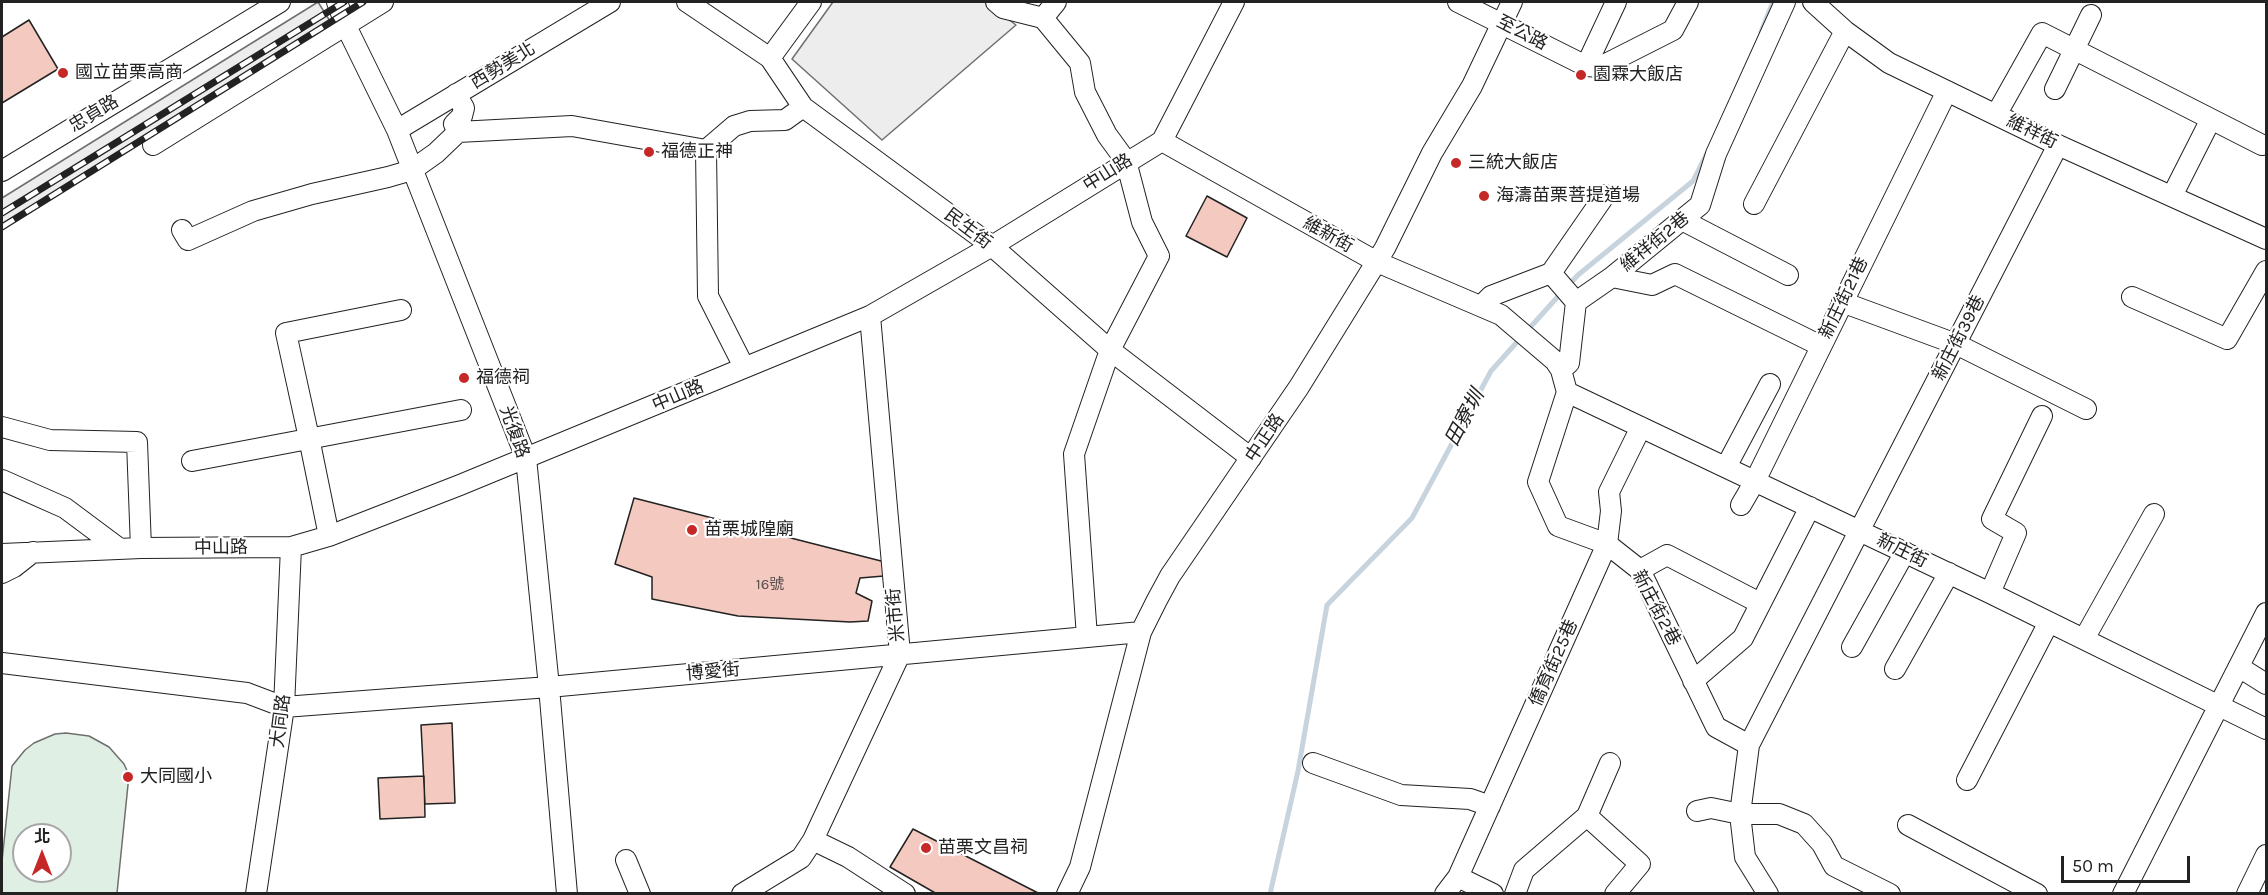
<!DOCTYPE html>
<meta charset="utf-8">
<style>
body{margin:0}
#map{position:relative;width:2268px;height:895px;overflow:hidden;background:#fff;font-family:Karla,"Noto Sans TC",sans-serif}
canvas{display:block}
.frame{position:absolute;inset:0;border:3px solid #222;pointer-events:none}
.north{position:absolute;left:12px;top:823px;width:60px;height:60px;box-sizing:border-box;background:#fff;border:2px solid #a7a7a7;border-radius:50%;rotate:0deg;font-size:16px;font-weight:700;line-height:24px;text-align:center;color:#222}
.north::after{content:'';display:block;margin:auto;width:21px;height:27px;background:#c62828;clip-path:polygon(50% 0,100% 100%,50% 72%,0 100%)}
.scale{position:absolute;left:2061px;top:856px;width:129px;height:27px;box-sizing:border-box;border:3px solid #222;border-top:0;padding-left:8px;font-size:18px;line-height:21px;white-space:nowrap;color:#222;-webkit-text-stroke:4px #fff;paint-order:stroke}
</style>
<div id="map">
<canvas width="2268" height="895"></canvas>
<div class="frame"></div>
<div class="north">北</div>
<div class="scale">50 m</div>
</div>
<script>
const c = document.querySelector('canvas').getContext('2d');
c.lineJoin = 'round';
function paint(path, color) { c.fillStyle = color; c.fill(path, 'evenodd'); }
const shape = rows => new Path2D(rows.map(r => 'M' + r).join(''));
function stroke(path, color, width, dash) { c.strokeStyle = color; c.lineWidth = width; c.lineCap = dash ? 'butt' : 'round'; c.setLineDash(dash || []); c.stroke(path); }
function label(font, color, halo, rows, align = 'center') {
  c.font = font + ' Karla,"Noto Sans TC",sans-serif'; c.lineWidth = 4.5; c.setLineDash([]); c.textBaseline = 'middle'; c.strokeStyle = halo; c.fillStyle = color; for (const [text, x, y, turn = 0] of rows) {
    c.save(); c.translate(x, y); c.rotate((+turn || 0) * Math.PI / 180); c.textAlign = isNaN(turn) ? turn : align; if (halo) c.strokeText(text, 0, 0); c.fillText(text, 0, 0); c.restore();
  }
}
const green = shape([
 [66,733,89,736,109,747,124,764,129,775,117,893,2,893,2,861,12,766,25,750,34,743,55,734,66,733],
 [24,835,60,835,60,871,24,871,24,835]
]);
const parking = shape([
 [318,2,333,26,2,224,2,198,318,2],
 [833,2,985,2,1016,25,882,140,792,59,833,2]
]);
const stream = shape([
 [1761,32,1773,2],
 [1568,286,1578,275,1693,181,1706,155],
 [1270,894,1298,771,1327,605,1412,518,1491,371,1562,292]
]);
const building = shape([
 [29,20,58,69,2,103,2,37,29,20],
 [1207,196,1247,218,1227,257,1186,236,1207,196],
 [634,498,885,562,884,576,860,578,856,593,872,601,868,621,850,622,738,616,652,599,652,577,615,564,634,498],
 [452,723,455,803,425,804,421,725,452,723],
 [424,776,425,817,380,819,378,778,424,776],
 [913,829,1040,894,937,894,890,867,913,829]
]);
const minor = shape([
 [337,2,345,24,397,130,526,458,549,687,567,894],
 [687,2,770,58,803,107,992,246,1110,350,1251,458],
 [996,2,1003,8,1043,18,1056,2],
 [1458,2,1586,66,1600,67,1673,30,1688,2],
 [1813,2,1845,31,1889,63,2058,145,2266,239],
 [1043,18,1080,63,1085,92,1107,135,1126,161,1142,222,1159,256,1110,350,1074,454,1087,637],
 [770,58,811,2],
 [1586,66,1616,2],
 [2055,89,2091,15],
 [456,94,464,108,462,116,454,124,458,132],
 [1996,115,2042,33,2262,145],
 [397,130,610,2],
 [1162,141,1377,262,1501,315,1555,361,1561,370,1567,392,1990,593,2266,729],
 [153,145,383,2],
 [706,150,708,296,744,367],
 [706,150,734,126,750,121,785,120,803,107],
 [2,171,280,2],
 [2172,196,2211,119],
 [1754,204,1845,31],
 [1682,220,1788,275],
 [182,230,188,240,253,211,312,194,388,177,412,170,436,153,458,132,572,126,706,150],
 [1551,273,1576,302],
 [1612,277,1652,285,1675,274,1821,346],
 [2132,297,2227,339,2266,271],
 [1842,302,1956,344,2086,409],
 [1481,306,1491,296,1551,273,1605,195],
 [1561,370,1569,363,1576,302,1612,277,1700,205,1716,154,1785,2],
 [1567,392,1538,482,1558,526,1607,544,1640,570,1716,727,1749,745],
 [2,427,50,440,137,442,141,548],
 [192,461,461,410],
 [1726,467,1770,384],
 [2,480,65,508,120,549],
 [1741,505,1755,481,1947,91],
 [329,536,309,438,286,333,401,310],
 [2,554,141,548,291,547,329,536,460,485,870,316,992,246,1162,141,1234,2],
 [1640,570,1667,555,1752,599],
 [2,573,14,567,33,552],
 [1990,593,2016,533,1992,519,2042,416],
 [2084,639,2154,514],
 [1852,647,1905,552],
 [2,663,247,693,284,707,549,687,1141,632],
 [2239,667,2266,684],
 [1895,669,1949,573],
 [1693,681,1743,638,1810,507],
 [1313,763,1401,795,1470,799,1490,806],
 [1967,780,2049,622],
 [1697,811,1711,808,1740,814,1779,814,1804,824,1822,844,1834,866,1890,894],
 [1587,816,1640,864,1615,894],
 [1908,825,2037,894],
 [813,840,848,857,905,894],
 [626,860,640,894],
 [1458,877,1493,894],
 [256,894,284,707,291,547],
 [742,894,801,858,813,840,900,654,870,316],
 [1067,894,1080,867,1141,632,1157,600,1170,576,1299,387,1385,248,1432,153,1472,86,1512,2],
 [1445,894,1458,877,1607,544,1611,511,1609,492,1641,427],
 [1515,894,1524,870,1587,816,1610,763],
 [1768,894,1745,857,1740,814,1749,745,2058,145],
 [2123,894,2266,613],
 [2247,894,2266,855]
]);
const rail = shape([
 [2,213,344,2],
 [2,227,363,2]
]);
const markers = [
 [63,73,6,"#c62828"],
 [1581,75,6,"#c62828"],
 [649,152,6,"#c62828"],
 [1456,163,6,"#c62828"],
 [1484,196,6,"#c62828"],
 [464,378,6,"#c62828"],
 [692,530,6,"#c62828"],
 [128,777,6,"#c62828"],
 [926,848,6,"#c62828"]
];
const numberNames = [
 ["16號",770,585]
];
const streetNames = [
 ["至公路",1522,33,27],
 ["西勢美北",503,66,-31],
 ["忠貞路",94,114,-31],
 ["維祥街",2032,132,26],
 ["中山路",1108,173,-32],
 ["民生街",968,229,37],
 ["維新街",1328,235,29],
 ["維祥街2巷",1655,242,-39],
 ["新庄街21巷",1844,298,-64],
 ["新庄街39巷",1959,338,-63],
 ["中山路",678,396,-23],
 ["光復路",514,432,70],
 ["中正路",1265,438,-56],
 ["中山路",221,548,-1],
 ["新庄街",1902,551,26],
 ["新庄街2巷",1656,608,62],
 ["米市街",896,615,-95],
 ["僑育街25巷",1554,663,-66],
 ["博愛街",713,672,-5],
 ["大同路",281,721,-83]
];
const poiNames = [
 ["國立苗栗高商",75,73],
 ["園霖大飯店",1593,75],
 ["福德正神",661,152],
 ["三統大飯店",1468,163],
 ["海濤苗栗菩提道場",1496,196],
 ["福德祠",476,378],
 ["苗栗城隍廟",704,530],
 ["大同國小",140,777],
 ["苗栗文昌祠",938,848]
];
const waterNames = [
 ["田寮圳",1465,418,-62]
];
paint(green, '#e0efe3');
stroke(green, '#6f6f6f', 1.5);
paint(parking, '#ededed');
stroke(parking, '#6f6f6f', 1.5);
stroke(stream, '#c7d3dd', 5);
paint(building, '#f3c9c0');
stroke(building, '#222', 1.5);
stroke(minor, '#222', 22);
stroke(minor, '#fff', 20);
stroke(rail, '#222', 7);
stroke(rail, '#fff', 4.5, [14]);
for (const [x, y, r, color] of markers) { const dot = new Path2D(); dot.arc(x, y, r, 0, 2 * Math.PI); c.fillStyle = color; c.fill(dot); stroke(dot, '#fff', 2); }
label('15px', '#564c4a', null, numberNames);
label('18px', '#222', '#fff', streetNames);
label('18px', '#222', '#fff', poiNames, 'left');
label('italic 20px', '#222', '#fff', waterNames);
</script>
